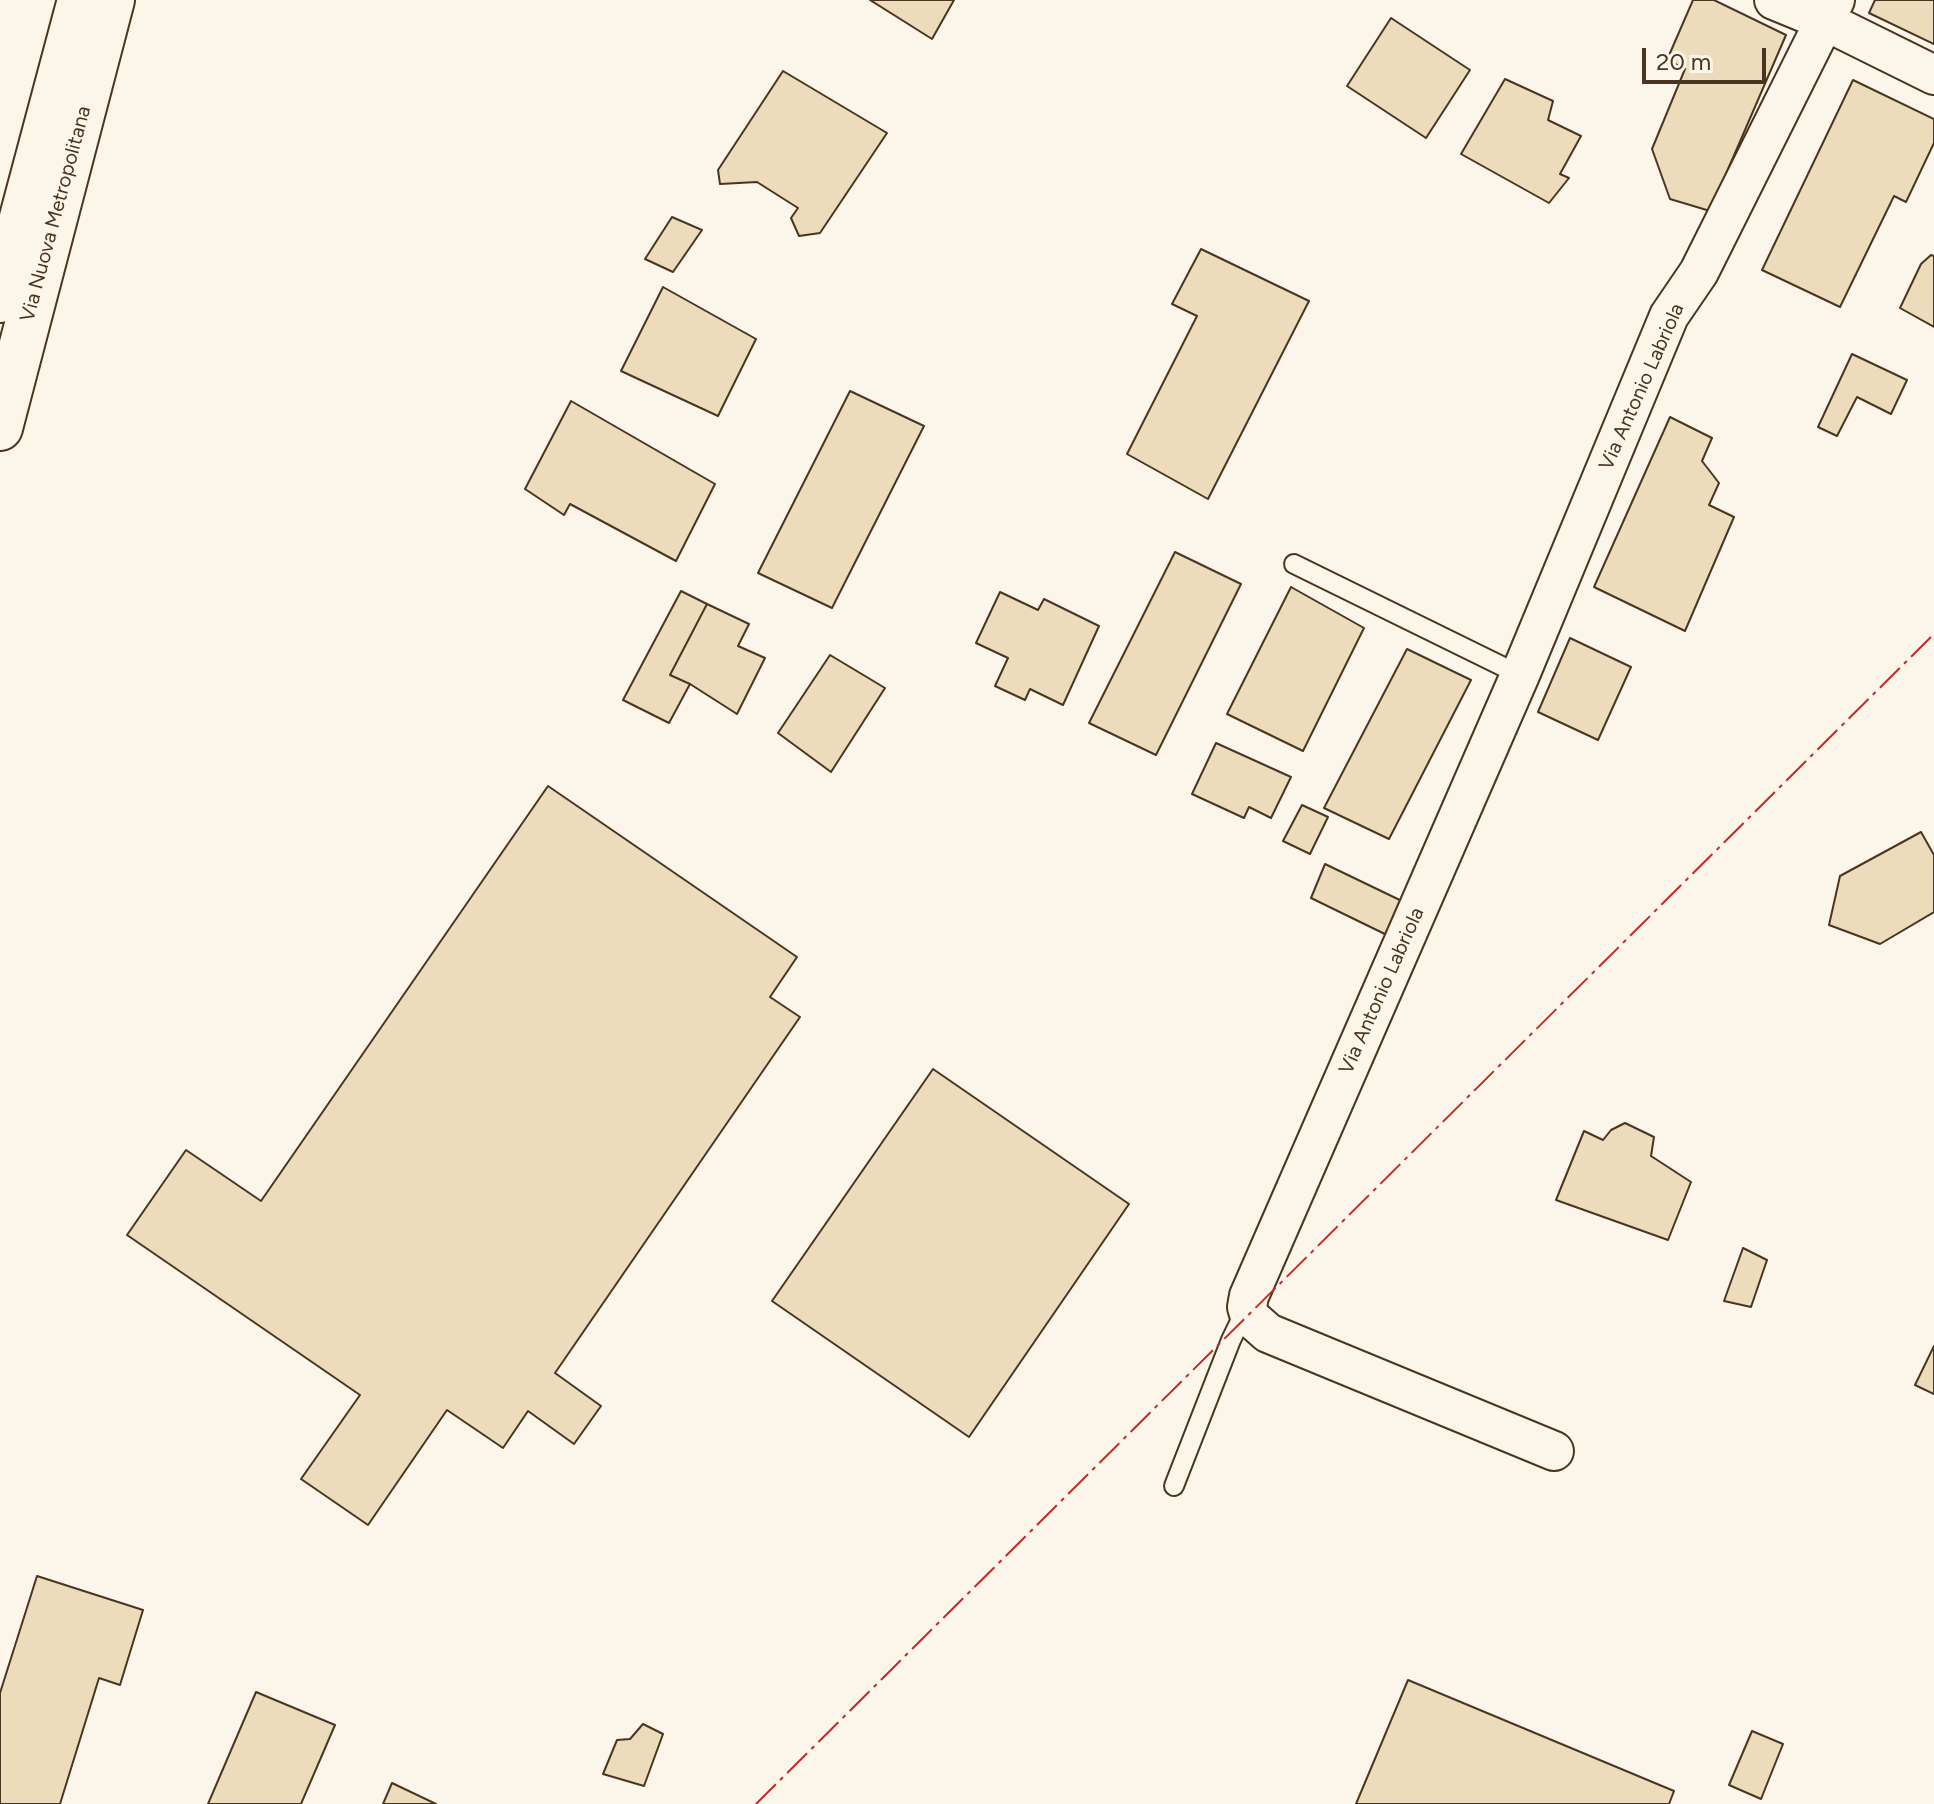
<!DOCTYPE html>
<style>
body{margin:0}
#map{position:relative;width:1934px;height:1804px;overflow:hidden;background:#fbf6e9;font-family:Figtree,sans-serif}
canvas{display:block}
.scale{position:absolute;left:1642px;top:48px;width:124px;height:36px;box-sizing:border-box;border:4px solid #4a3520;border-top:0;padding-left:10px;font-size:24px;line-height:28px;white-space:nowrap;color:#4a3520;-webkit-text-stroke:6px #fbf6e9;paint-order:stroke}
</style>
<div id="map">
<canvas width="1934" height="1804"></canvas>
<div class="scale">20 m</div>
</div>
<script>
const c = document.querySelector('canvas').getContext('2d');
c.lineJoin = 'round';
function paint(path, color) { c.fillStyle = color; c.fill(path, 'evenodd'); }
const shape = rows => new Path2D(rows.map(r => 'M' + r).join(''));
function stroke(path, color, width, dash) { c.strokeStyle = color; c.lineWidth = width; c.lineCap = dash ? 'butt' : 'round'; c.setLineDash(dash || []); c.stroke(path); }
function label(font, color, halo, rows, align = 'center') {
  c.font = font + ' Figtree,sans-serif'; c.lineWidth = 6; c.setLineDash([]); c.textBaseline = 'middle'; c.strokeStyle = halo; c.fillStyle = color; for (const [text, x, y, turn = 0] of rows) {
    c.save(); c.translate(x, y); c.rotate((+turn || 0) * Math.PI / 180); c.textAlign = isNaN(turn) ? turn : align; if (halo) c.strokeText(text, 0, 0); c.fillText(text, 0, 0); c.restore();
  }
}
const building = shape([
 [870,0,954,0,932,39,870,0],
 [1693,0,1714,0,1786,35,1710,211,1670,199,1652,149,1685,69,1667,60,1693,0],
 [1875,0,1934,0,1934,44,1869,13,1875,0],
 [1391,18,1470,70,1426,138,1347,86,1391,18],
 [783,71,887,133,820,233,799,236,791,218,798,208,757,182,720,184,718,170,783,71],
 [1505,79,1553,101,1548,120,1581,136,1560,174,1569,178,1549,203,1461,154,1505,79],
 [1853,80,1934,119,1934,143,1906,202,1894,196,1840,307,1762,270,1853,80],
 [672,217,702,230,673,272,645,259,672,217],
 [1201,249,1309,301,1208,499,1127,454,1197,316,1172,304,1201,249],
 [1931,255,1934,256,1934,327,1900,308,1921,264,1931,255],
 [663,287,756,339,718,416,621,371,663,287],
 [1852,354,1907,380,1891,414,1857,397,1837,436,1818,427,1852,354],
 [850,391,924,426,832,608,758,573,850,391],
 [571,401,715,484,676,561,570,504,564,515,525,489,571,401],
 [1670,417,1712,438,1702,461,1719,483,1709,505,1734,517,1685,631,1594,587,1670,417],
 [1175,552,1241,584,1156,755,1089,723,1175,552],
 [1291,587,1364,628,1303,751,1227,714,1291,587],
 [681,591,707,604,670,675,690,684,669,723,623,700,681,591],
 [1000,592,1038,610,1044,599,1099,626,1063,705,1030,689,1025,700,995,686,1008,658,976,643,1000,592],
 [707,604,749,624,738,646,765,658,737,714,690,684,670,675,707,604],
 [1570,638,1631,667,1598,740,1538,712,1570,638],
 [1407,649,1471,680,1389,839,1324,808,1407,649],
 [830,655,885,688,831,772,778,733,830,655],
 [1216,743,1291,777,1271,818,1249,807,1244,818,1192,794,1216,743],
 [548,786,797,957,770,997,800,1017,555,1373,601,1406,574,1444,528,1411,503,1448,447,1410,368,1525,301,1479,360,1395,127,1235,186,1150,261,1201,548,786],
 [1302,805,1328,817,1310,854,1283,841,1302,805],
 [1921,832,1934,855,1934,912,1880,944,1829,925,1840,876,1921,832],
 [1325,864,1406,903,1391,937,1311,898,1325,864],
 [933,1069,1129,1204,969,1437,772,1301,933,1069],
 [1625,1123,1654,1137,1651,1156,1691,1182,1668,1240,1556,1200,1584,1131,1603,1140,1611,1130,1625,1123],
 [1743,1248,1767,1260,1751,1307,1724,1301,1743,1248],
 [1934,1346,1934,1394,1915,1385,1934,1346],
 [37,1576,143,1610,120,1685,99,1678,60,1804,0,1804,0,1693,37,1576],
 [1408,1680,1674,1791,1669,1804,1356,1804,1408,1680],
 [256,1692,335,1725,301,1804,208,1804,256,1692],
 [643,1724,663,1734,644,1786,603,1774,617,1740,630,1739,643,1724],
 [1752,1731,1783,1744,1761,1799,1729,1785,1752,1731],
 [392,1783,436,1804,383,1804,392,1783]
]);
const lane = shape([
 [1294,564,1520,675],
 [1174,1486,1231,1340,1246,1309]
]);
const street = shape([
 [1774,0,1825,21,1934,75],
 [1554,1451,1268,1333,1250,1317,1247,1307,1249,1296,1520,675,1669,316,1699,272,1835,0]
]);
const secondary = shape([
 [0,300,80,0],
 [0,428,112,0]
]);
const power = shape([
 [756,1804,1934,634]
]);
const streetNames = [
 ["Via Nuova Metropolitana",56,214,-75],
 ["Via Antonio Labriola",1642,387,-66],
 ["Via Antonio Labriola",1382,991,-66]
];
paint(building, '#ecdcbc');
stroke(building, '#4a3520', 2);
stroke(lane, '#4a3520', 22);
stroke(street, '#4a3520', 42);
stroke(secondary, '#4a3520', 48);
stroke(lane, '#fbf6e9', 18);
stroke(street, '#fbf6e9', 38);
stroke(secondary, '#fbf6e9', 44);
stroke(power, '#c62828', 2, [28, 6, 4, 6]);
label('20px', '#4a3520', '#fbf6e9', streetNames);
</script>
